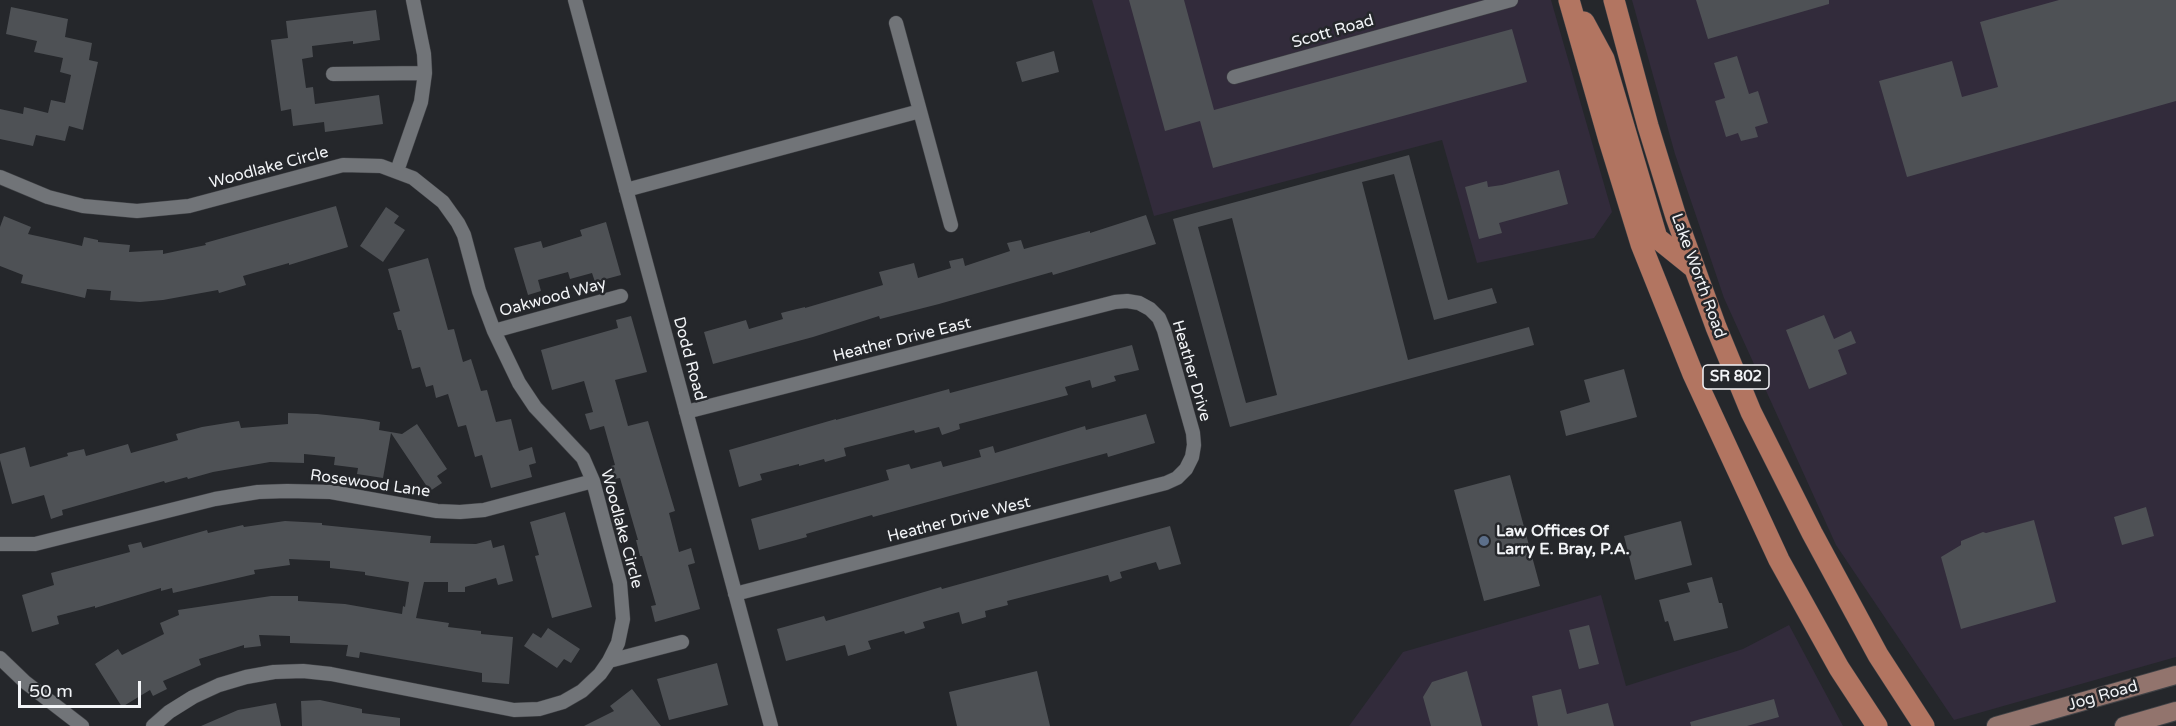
<!DOCTYPE html>
<style>
body{margin:0}
#map{position:relative;width:2176px;height:726px;overflow:hidden;background:#25272b;font-family:"Varela Round",sans-serif}
canvas{display:block}
.scale{position:absolute;left:18px;top:681px;width:123px;height:27px;box-sizing:border-box;border:3px solid #f2f4f7;border-top:0;padding-left:8px;font-size:18px;line-height:21px;white-space:nowrap;color:#f2f4f7;-webkit-text-stroke:4px #25272b;paint-order:stroke}
</style>
<div id="map">
<canvas width="2176" height="726"></canvas>
<div class="scale">50 m</div>
</div>
<script>
const c = document.querySelector('canvas').getContext('2d');
c.lineJoin = 'round';
function paint(path, color) { c.fillStyle = color; c.fill(path, 'evenodd'); }
const shape = rows => new Path2D(rows.map(r => 'M' + r).join(''));
function stroke(path, color, width, dash) { c.strokeStyle = color; c.lineWidth = width; c.lineCap = dash ? 'butt' : 'round'; c.setLineDash(dash || []); c.stroke(path); }
function label(font, color, halo, rows, align = 'center') {
  c.font = font + ' "Varela Round",sans-serif'; c.lineWidth = 5; c.setLineDash([]); c.textBaseline = 'middle'; c.strokeStyle = halo; c.fillStyle = color; for (const [text, x, y, turn = 0] of rows) {
    c.save(); c.translate(x, y); c.rotate((+turn || 0) * Math.PI / 180); c.textAlign = isNaN(turn) ? turn : align; if (halo) c.strokeText(text, 0, 0); c.fillText(text, 0, 0); c.restore();
  }
}
const commercial = shape([
 [1092,0,1551,0,1612,212,1594,238,1477,263,1442,140,1154,216],
 [1632,0,2176,0,2176,657,1954,720,1836,545,1724,298,1675,154],
 [1601,595,1626,686,1743,649,1789,625,1843,726,1349,726,1403,652]
]);
const building = shape([
 [1129,0,1184,0,1214,110,1512,29,1527,82,1213,168,1200,121,1165,131],
 [1696,0,1829,0,1829,4,1708,39],
 [2059,0,2176,0,2176,101,1907,177,1879,81,1952,61,1962,97,1998,87,1980,22],
 [11,7,68,19,65,37,92,43,89,60,98,62,83,130,69,126,65,141,36,135,33,146,0,139,0,109,23,114,24,107,48,113,51,100,65,103,71,75,60,72,63,58,34,52,37,41,6,34],
 [376,10,380,40,353,44,353,41,312,46,313,57,302,59,306,88,313,87,315,104,379,95,383,124,325,132,324,122,293,126,291,109,281,111,271,40,288,38,286,21],
 [1054,51,1059,72,1022,82,1016,62],
 [1737,56,1749,94,1758,91,1768,123,1755,127,1758,137,1741,141,1738,133,1726,137,1715,101,1725,98,1714,63],
 [1409,155,1448,300,1492,288,1497,303,1434,320,1394,174,1362,182,1408,360,1529,327,1534,345,1230,427,1173,219],
 [1232,218,1277,395,1246,403,1198,227],
 [1559,170,1568,204,1499,223,1502,233,1479,239,1465,187,1487,181,1488,187,1502,185],
 [336,206,348,247,289,265,289,263,243,276,246,285,219,293,218,290,163,300,140,302,110,300,111,291,87,289,85,298,21,283,23,275,0,266,0,227,4,216,31,227,28,234,69,243,82,246,84,237,98,240,98,242,130,245,129,252,163,250,163,254,206,245,205,243],
 [386,207,399,216,394,223,405,230,383,262,360,246],
 [1146,215,1156,244,1053,275,1052,272,939,304,880,319,879,316,813,337,713,364,704,332,746,320,749,329,783,319,781,313,805,307,805,308,883,285,879,272,914,263,918,278,951,268,949,261,963,258,965,266,1010,251,1007,243,1021,240,1024,249,1090,231,1090,233],
 [606,222,621,275,595,282,592,273,570,279,568,272,538,280,541,291,528,295,514,248,541,241,543,248,582,236,580,230],
 [428,258,448,330,454,329,463,362,471,359,481,391,487,390,496,422,511,419,519,451,532,447,536,463,529,465,532,477,491,488,482,455,475,457,466,425,458,427,448,394,436,398,433,385,426,387,420,367,412,369,401,330,398,330,393,313,400,311,388,269],
 [1824,315,1834,339,1851,331,1856,343,1838,350,1847,374,1809,389,1786,330],
 [631,316,647,372,615,380,628,426,648,421,675,511,669,513,679,552,691,548,695,563,688,565,700,609,655,622,651,606,656,605,642,556,640,556,636,540,638,540,620,478,614,479,611,466,615,465,604,426,590,430,585,414,593,412,584,381,552,390,541,350,618,328,616,320],
 [1132,345,1139,370,1114,376,1116,381,1092,388,1090,380,1065,387,1068,395,959,424,960,429,942,435,939,427,915,433,914,430,844,448,846,456,825,462,824,459,799,466,799,464,760,474,762,480,739,487,729,450,836,419,836,420,949,389,950,393],
 [1624,369,1637,417,1566,436,1560,411,1590,402,1584,380],
 [288,413,317,414,363,419,380,422,379,430,402,434,417,424,447,469,437,476,442,483,430,491,391,433,383,478,357,474,358,468,334,465,335,457,304,454,304,463,270,462,213,472,188,479,187,477,165,483,164,481,62,510,63,515,51,519,44,495,12,504,0,460,0,454,25,447,30,467,68,456,67,453,84,449,86,456,128,444,131,453,178,440,176,434,202,427,239,421,241,428,288,424],
 [1146,414,1155,443,1108,457,1107,453,873,517,872,515,806,534,807,537,759,550,751,519,889,480,886,470,909,464,911,469,941,461,943,467,981,457,979,450,993,446,995,453,1085,426,1086,430],
 [1510,475,1540,586,1484,601,1454,490],
 [2146,507,2154,536,2122,545,2114,517],
 [565,512,592,607,552,618,535,556,539,555,530,522],
 [2034,520,2056,602,1961,629,1941,557,1961,545,1961,541,1983,532,1986,533],
 [285,521,322,523,322,525,431,536,430,543,476,544,491,540,493,548,504,545,513,581,498,585,496,578,465,587,465,592,448,592,448,582,424,582,416,618,449,623,448,627,481,631,481,634,513,637,509,684,482,682,482,673,360,652,359,658,346,656,348,645,290,643,290,636,259,635,261,646,244,648,244,645,199,659,201,665,163,681,167,689,153,696,150,690,122,707,95,664,118,649,122,655,164,634,160,623,179,615,178,610,271,596,298,596,298,601,345,604,402,614,403,606,405,607,409,582,365,575,365,572,330,568,330,561,289,559,290,565,254,570,255,574,173,593,172,588,161,591,161,588,95,608,95,606,57,616,59,624,32,632,22,595,54,585,51,573,130,552,128,545,141,542,143,548,207,530,208,533,243,525,244,527],
 [1681,521,1692,565,1635,580,1624,536],
 [1170,526,1181,564,1159,570,1156,562,1120,572,1122,578,1110,582,1108,575,1007,601,1008,605,985,611,986,617,962,624,959,612,923,622,925,628,905,634,904,631,868,641,871,649,848,656,845,645,786,661,777,629,824,616,826,621,941,587,942,589],
 [1712,577,1719,603,1722,603,1728,628,1674,641,1668,621,1665,622,1659,600,1690,592,1687,583],
 [1589,625,1599,664,1579,669,1569,630],
 [548,628,580,649,571,663,564,659,557,668,524,646,533,633,541,638],
 [717,663,728,705,669,720,657,679],
 [1037,671,1050,726,957,726,949,692],
 [1467,671,1482,726,1431,726,1423,697,1432,682],
 [632,689,661,726,584,726,614,711,610,706],
 [1561,689,1567,714,1608,703,1614,726,1538,726,1532,696],
 [1774,699,1779,717,1747,726,1691,726,1690,722],
 [320,700,362,709,362,713,400,718,400,726,302,726,301,701],
 [276,703,281,726,201,726,238,710]
]);
const street = shape([
 [575,0,771,726],
 [896,23,920,111],
 [333,74,425,73],
 [1234,77,1511,0],
 [397,171,421,102,425,73,424,54,413,0],
 [0,177,48,197,83,206,137,211,189,206,343,165,381,166,413,178,443,202,458,223,464,235,479,291,494,331,519,383,535,407,583,458,593,481,620,583,623,619,618,643,609,661,600,674,582,691,563,702,539,709,514,710,331,674,303,671,274,672,246,677,219,685,193,697,169,712,153,726],
 [626,190,920,111,951,225],
 [494,331,621,296],
 [686,412,1115,302,1127,301,1139,303,1150,309,1159,318,1164,330,1193,433,1194,445,1192,457,1186,469,1177,478,1166,483,735,594],
 [0,544,35,544,215,499,258,492,287,491,331,492,437,511,460,512,484,510,593,481],
 [0,658,25,682,82,726],
 [609,661,682,642]
]);
const secondary = shape([
 [1996,726,2176,675],
 [2124,726,2176,711]
]);
const primary = shape([
 [1569,0,1609,140,1641,244,1693,374,1779,560,1839,668,1877,726],
 [1614,0,1648,126,1676,217,1716,327,1751,412,1812,533,1878,655,1924,726],
 [1584,22,1604,59,1657,238,1693,267]
]);
const markers = [
 [1484,541,6,"#5c6f8a"]
];
const shields = [
 [1736,377,66]
];
const shieldNames = [
 ["SR 802",1736,377]
];
const streetNames = [
 ["Scott Road",1333,32,-16],
 ["Woodlake Circle",269,168,-15],
 ["Lake Worth Road",1698,276,70],
 ["Oakwood Way",553,298,-15],
 ["Heather Drive East",902,340,-14],
 ["Dodd Road",689,359,75],
 ["Heather Drive",1191,371,74],
 ["Rosewood Lane",370,484,8],
 ["Heather Drive West",959,520,-14],
 ["Woodlake Circle",621,529,75],
 ["Jog Road",2103,696,-16]
];
const poiNames = [
 ["Law Offices Of",1496,532],
 ["Larry E. Bray, P.A.",1496,550]
];
paint(commercial, '#322b3b');
paint(building, '#4e5155');
stroke(street, '#404246', 15);
stroke(secondary, '#404246', 20);
stroke(primary, '#404246', 22);
stroke(street, '#717478', 14);
stroke(secondary, '#92746d', 18);
stroke(primary, '#b27561', 21);
for (const [x, y, r, color] of markers) { const dot = new Path2D(); dot.arc(x, y, r, 0, 2 * Math.PI); c.fillStyle = color; c.fill(dot); stroke(dot, '#25272b', 2); }
for (const [x, y, w] of shields) { const box = new Path2D(); box.roundRect(x - w / 2, y - 12, w, 24, 4.5); c.fillStyle = '#25272b'; c.fill(box); stroke(box, '#f2f4f7', 1.5); }
label('bold 15px', '#f2f4f7', null, shieldNames);
label('16px', '#f2f4f7', '#25272b', streetNames);
label('bold 16px', '#f2f4f7', '#25272b', poiNames, 'left');
</script>
